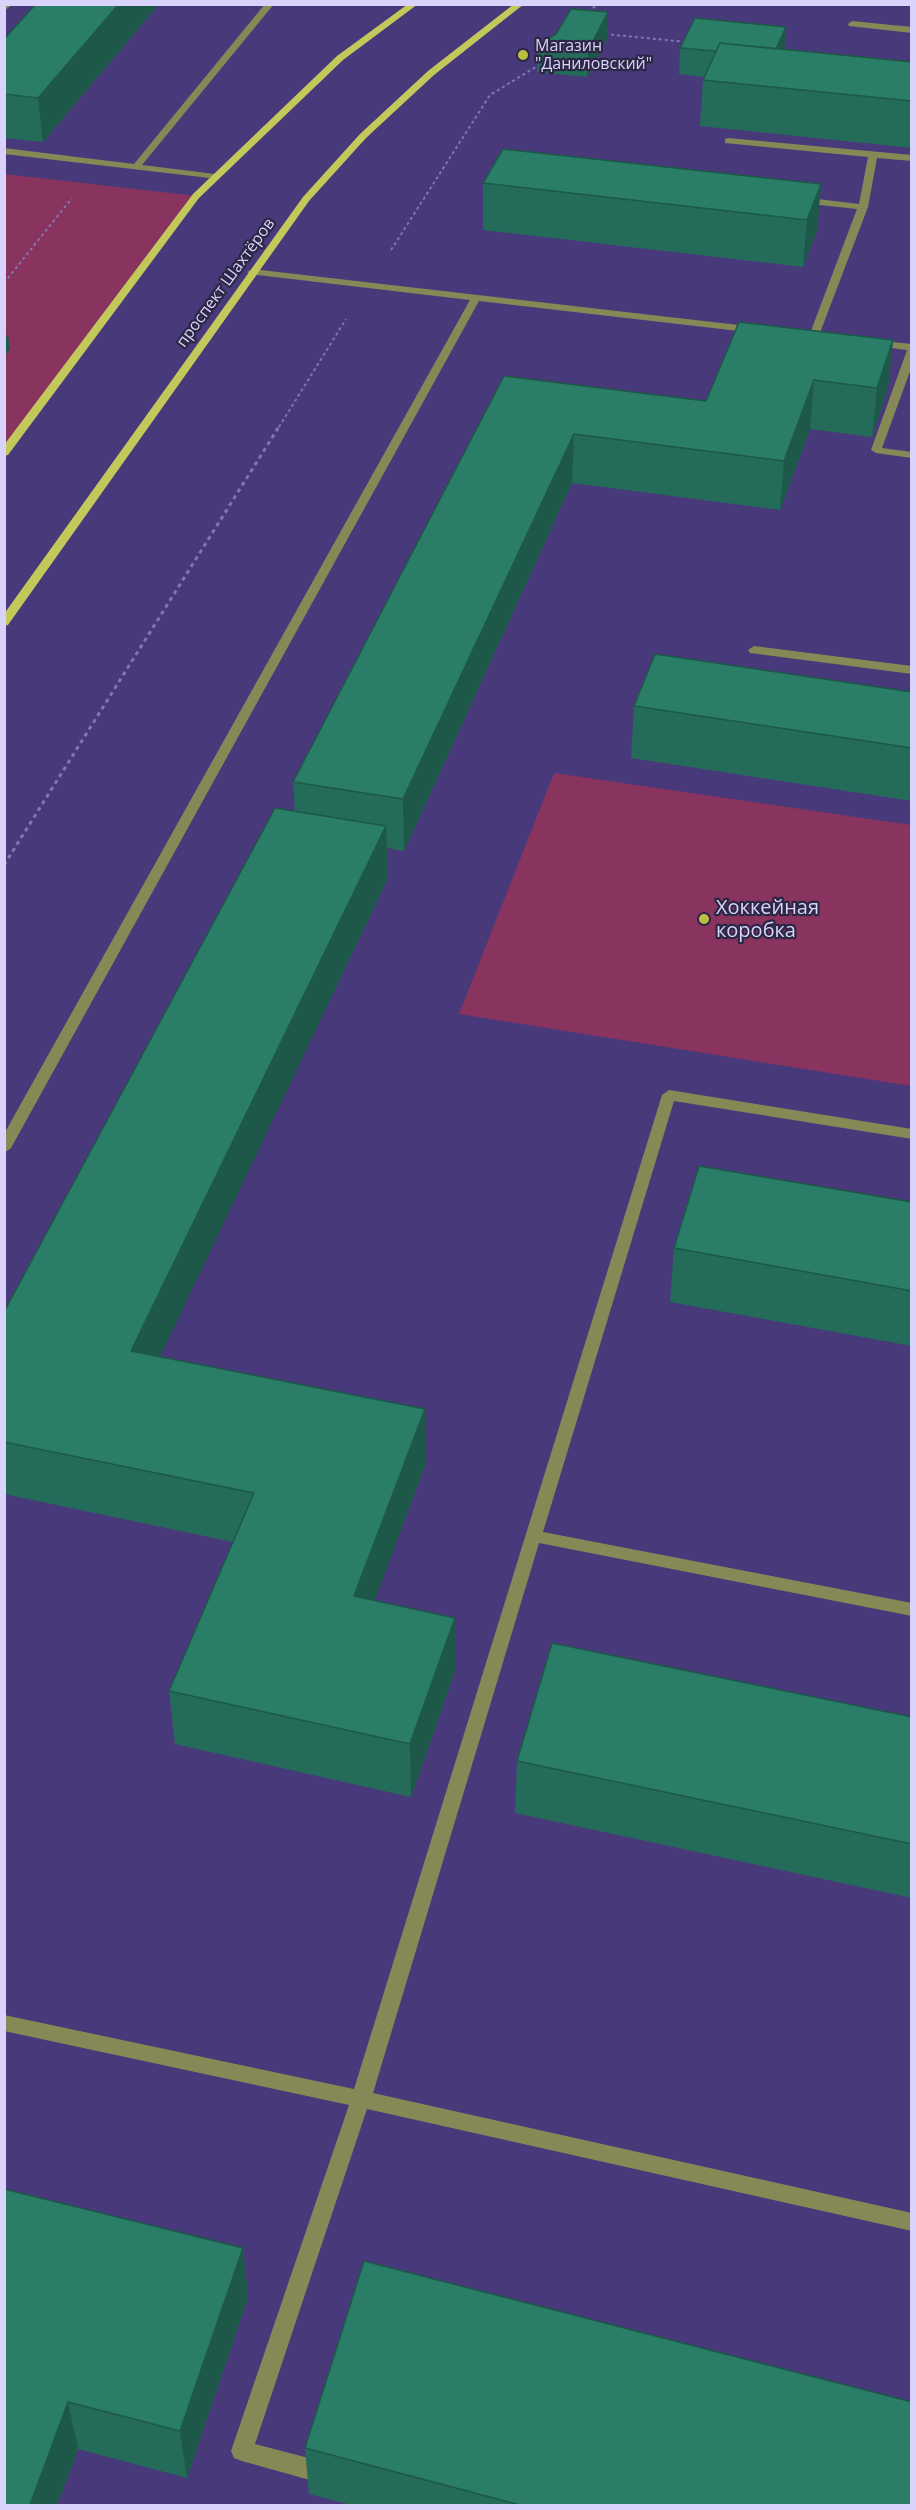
<!DOCTYPE html>
<meta charset="utf-8">
<style>
body{margin:0}
#map{position:relative;width:916px;height:2510px;overflow:hidden;background:#48397b;font-family:"Open Sans",sans-serif}
canvas{display:block}
.frame{position:absolute;inset:0;border:6px solid #d9d3fb;pointer-events:none}
</style>
<div id="map">
<canvas width="916" height="2510"></canvas>
<div class="frame"></div>
</div>
<script>
const c = document.querySelector('canvas').getContext('2d');
c.lineJoin = 'round';
function paint(path, color) { c.fillStyle = color; c.fill(path, 'evenodd'); }
const shape = rows => new Path2D(rows.map(r => 'M' + r).join(''));
function stroke(path, color, width, dash) { c.strokeStyle = color; c.lineWidth = width; c.lineCap = dash ? 'butt' : 'round'; c.setLineDash(dash || []); c.stroke(path); }
function label(font, color, halo, rows, align = 'center') {
  c.font = font + ' "Open Sans",sans-serif'; c.lineWidth = 4.5; c.setLineDash([]); c.textBaseline = 'middle'; c.strokeStyle = halo; c.fillStyle = color; for (const [text, x, y, turn = 0] of rows) {
    c.save(); c.translate(x, y); c.rotate((+turn || 0) * Math.PI / 180); c.textAlign = isNaN(turn) ? turn : align; if (halo) c.strokeText(text, 0, 0); c.fillText(text, 0, 0); c.restore();
  }
}
const green = shape([
 [5,174,196,196,5,454],
 [554,773,911,825,911,1086,459,1014]
]);
const pathFar1 = shape([
 [588,12,598,4],
 [605,34,687,42],
 [391,250,490,95,539,65],
 [4,283,72,198],
 [279,427,346,319]
]);
const path = shape([
 [4,865,280,425]
]);
const minor = shape([
 [4,4,13,4,4,11,4,4],
 [265,4,274,4,142,165,215,174,218,175,218,179,4,154,4,148,134,164,265,4],
 [852,21,912,27,912,33,849,26,848,24,852,21],
 [728,138,912,155,912,161,877,158,868,207,818,338,809,336,857,209,801,203,796,200,801,197,859,204,868,157,725,143,725,139,728,138],
 [252,269,756,327,761,330,756,333,479,301,11,1148,4,1153,4,1134,470,300,249,274,247,272,252,269],
 [872,340,912,344,912,366,882,448,912,452,912,458,876,453,871,450,907,350,868,345,867,343,872,340],
 [754,646,912,666,912,674,750,653,748,650,754,646],
 [669,1090,912,1129,912,1139,674,1101,543,1532,912,1603,912,1616,539,1543,373,2093,912,2213,912,2231,367,2109,255,2444,324,2462,332,2466,335,2473,332,2480,324,2484,242,2461,234,2458,231,2451,349,2105,4,2031,4,2015,354,2089,662,1095,669,1090]
]);
const major = shape([
 [408,4,418,4,343,60,199,198,8,455,4,456,4,445,193,194,337,56,408,4],
 [514,4,524,4,434,75,366,138,309,201,8,625,4,626,4,614,303,197,360,134,428,71,514,4]
]);
const wall = shape([
 [36,4,159,4,43,142,4,138,4,39],
 [786,27,784,50,912,62,912,148,700,126,703,80,704,77,679,74,680,48],
 [608,38,587,77,537,72,537,46],
 [483,183,821,184,817,231,803,267,483,230],
 [893,340,888,388,872,437,810,429,780,510,572,483,404,851,387,848,388,878,159,1357,426,1463,374,1601,455,1671,411,1797,175,1744,169,1691,233,1542,4,1494,4,1312,295,811,293,782,504,376,706,401],
 [912,692,912,801,631,758,634,706],
 [912,1202,912,1346,670,1302,674,1248],
 [912,1717,912,1898,515,1813,517,1761],
 [4,2189,243,2248,248,2297,187,2478,78,2449,57,2505,4,2505],
 [305,2448,912,2505,352,2505,309,2494]
]);
const shadedWall = shape([
 [119,4,159,4,43,142,38,98],
 [608,12,608,38,587,77,588,51],
 [786,27,784,53,773,57],
 [821,184,817,231,803,267,807,220],
 [8,334,10,349,4,357,4,339],
 [893,340,888,388,872,437,877,388],
 [814,380,810,429,780,510,784,461],
 [574,434,572,483,404,851,403,799],
 [386,826,388,878,137,1405,131,1351],
 [425,1409,426,1463,356,1650,354,1596],
 [455,1618,455,1671,411,1797,410,1744],
 [243,2248,248,2297,187,2478,180,2431],
 [68,2402,78,2449,57,2505,30,2505]
]);
const building = shape([
 [36,4,119,4,38,98,4,94,4,39,36,4],
 [571,9,608,12,588,51,537,46,556,34,571,9],
 [695,18,786,27,776,49,720,43,716,51,680,48,695,18],
 [720,43,912,62,912,101,703,80,720,43],
 [503,149,821,184,807,220,483,183,503,149],
 [739,322,893,340,877,388,814,380,784,461,574,434,403,799,293,782,504,376,706,401,739,322],
 [655,654,912,692,912,748,634,706,655,654],
 [275,808,386,826,131,1351,425,1409,354,1596,455,1618,410,1744,169,1691,254,1493,4,1442,4,1312,275,808],
 [699,1166,912,1202,912,1291,674,1248,699,1166],
 [552,1643,912,1717,912,1844,517,1761,552,1643],
 [4,2189,243,2248,180,2431,68,2402,30,2505,4,2505,4,2189],
 [364,2261,912,2402,912,2505,520,2505,305,2448,364,2261]
]);
const markers = [
 [523,55,6,"#bbc045"],
 [704,919,6,"#bbc045"]
];
const farPoinames = [
 ["Магазин",535,46],
 ["\"Даниловский\"",535,64]
];
const farStreetnames = [
 ["проспект Шахтёров",226,283,-54]
];
const poiNames = [
 ["Хоккейная",716,908],
 ["коробка",716,931]
];
paint(green, '#89335f');
stroke(pathFar1, '#8176ae', 2, [3, 3]);
stroke(path, '#8176ae', 3, [4, 4]);
paint(minor, '#858956');
paint(major, '#c3c85b');
paint(wall, '#246c59');
paint(shadedWall, '#1d5848');
paint(building, '#2a7d67');
stroke(building, '#1d5848', 1.5);
for (const [x, y, r, color] of markers) { const dot = new Path2D(); dot.arc(x, y, r, 0, 2 * Math.PI); c.fillStyle = color; c.fill(dot); stroke(dot, '#2d2746', 2); }
label('16px', '#d9d3fb', '#2d2746', farPoinames, 'left');
label('16px', '#d9d3fb', '#2d2746', farStreetnames);
label('20px', '#d9d3fb', '#2d2746', poiNames, 'left');
</script>
